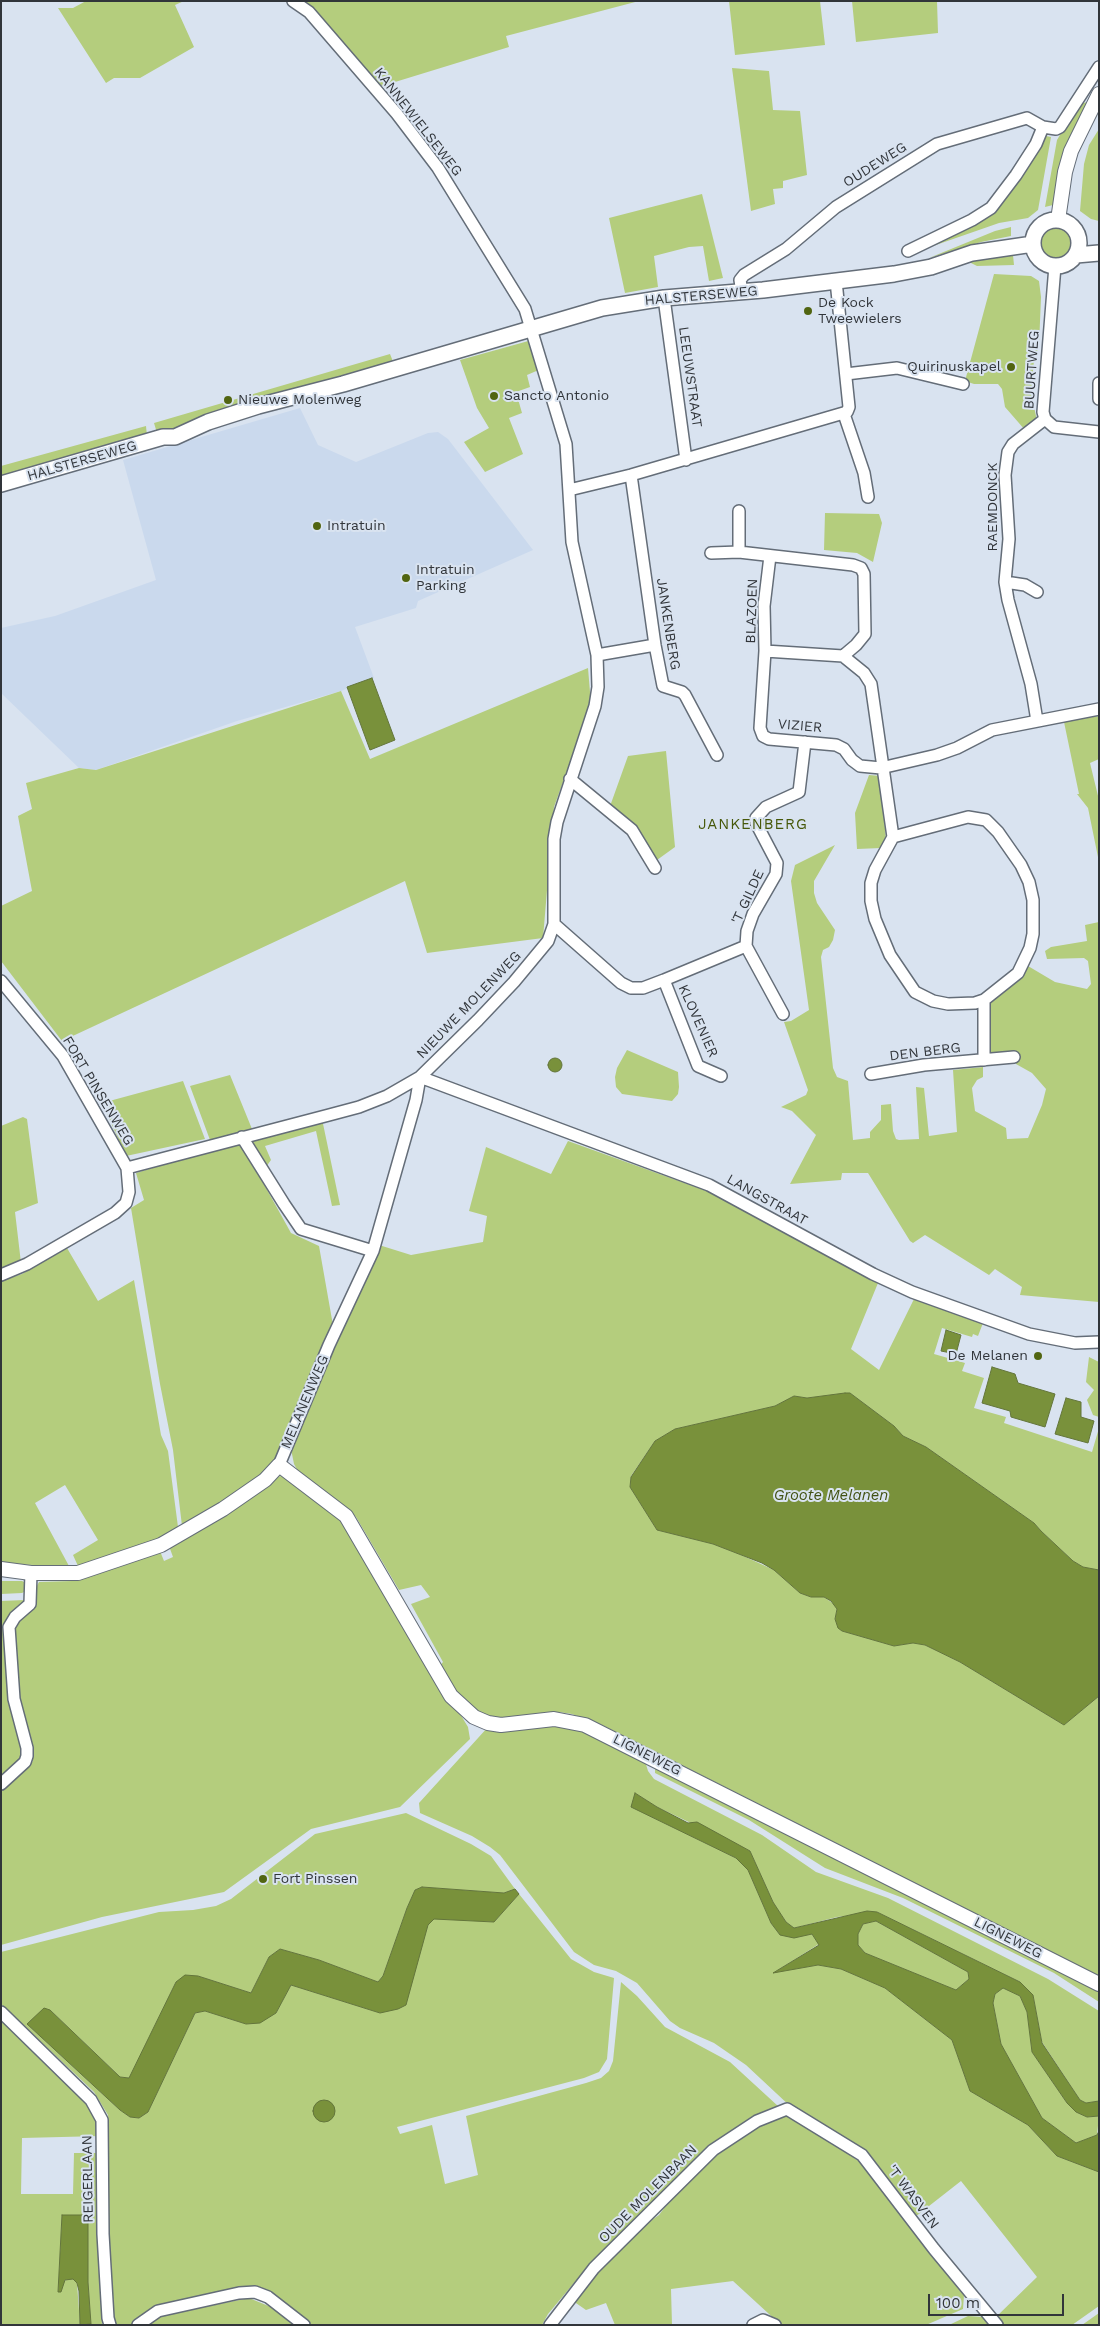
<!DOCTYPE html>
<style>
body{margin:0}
#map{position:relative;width:1100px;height:2326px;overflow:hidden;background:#d9e3f0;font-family:"Work Sans",sans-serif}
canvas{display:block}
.frame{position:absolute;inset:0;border:2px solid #31353a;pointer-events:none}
.scale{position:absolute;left:928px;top:2294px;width:136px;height:22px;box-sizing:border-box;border:2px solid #31353a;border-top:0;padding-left:6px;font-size:15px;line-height:18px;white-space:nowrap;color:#31353a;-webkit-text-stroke:4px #d9e3f0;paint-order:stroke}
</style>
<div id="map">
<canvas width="1100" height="2326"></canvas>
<div class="frame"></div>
<div class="scale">100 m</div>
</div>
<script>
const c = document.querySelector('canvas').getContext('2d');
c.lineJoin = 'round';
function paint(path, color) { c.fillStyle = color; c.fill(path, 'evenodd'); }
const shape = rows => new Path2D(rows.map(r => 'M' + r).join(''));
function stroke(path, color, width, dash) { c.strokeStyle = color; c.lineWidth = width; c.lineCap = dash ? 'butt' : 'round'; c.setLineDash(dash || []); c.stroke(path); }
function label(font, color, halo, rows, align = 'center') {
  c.font = font + ' "Work Sans",sans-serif'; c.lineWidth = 4; c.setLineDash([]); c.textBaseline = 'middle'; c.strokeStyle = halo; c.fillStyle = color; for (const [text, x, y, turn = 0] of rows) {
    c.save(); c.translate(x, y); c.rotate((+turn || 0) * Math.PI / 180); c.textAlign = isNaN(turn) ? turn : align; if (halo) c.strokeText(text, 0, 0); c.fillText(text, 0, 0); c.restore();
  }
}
const built = shape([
 [300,408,318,445,356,462,428,433,438,432,448,439,533,550,418,601,416,608,355,627,374,678,341,691,237,721,96,770,79,768,1,693,1,628,55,616,156,580,123,460]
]);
const green = shape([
 [86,1,184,1,175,5,194,47,140,78,114,78,106,83,58,8,73,8],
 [297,1,639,1,506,36,509,47,382,86,346,47],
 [729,1,820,1,825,45,735,55],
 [852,1,937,1,938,33,856,42],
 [732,68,769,71,773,110,800,111,807,175,783,181,783,188,773,189,775,204,751,211],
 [1087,102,1067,143,1059,165,1053,205,1045,207,1057,140,1074,111,1080,104],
 [1099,129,1099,221,1091,219,1080,211,1084,164,1089,145],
 [1046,136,1051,137,1038,210,1028,218,999,223,933,246,979,221,1017,182],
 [702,194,723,278,709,281,703,246,689,247,654,256,658,287,625,293,609,218],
 '1038 244a18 18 0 1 1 36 0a18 18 0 1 1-36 0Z',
 [1011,227,1011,236,981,242,929,258,995,231],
 [1013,255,1014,265,977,266,969,262],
 [994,274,1031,276,1039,281,1041,297,1039,346,1034,360,1031,392,1037,421,1025,430,1005,407,1002,389,998,384,974,384,965,381],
 [532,340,541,369,527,375,530,387,516,392,522,413,509,418,523,454,485,472,464,442,489,428,477,408,460,360],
 [390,354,394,364,157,433,154,423],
 [146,426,147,436,1,479,1,466],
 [825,513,879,514,882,523,873,562,857,553,824,550],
 [588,668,591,704,554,807,543,938,427,953,405,881,62,1041,1,961,1,906,32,891,18,816,32,809,26,783,79,768,96,770,341,691,370,759],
 [1099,716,1099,759,1090,763,1099,800,1099,862,1088,808,1077,794,1079,794,1064,722],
 [666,751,675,847,657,860,636,829,609,809,628,756],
 [869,775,880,776,886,839,881,848,857,849,855,813],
 [835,845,814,881,814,893,817,903,835,930,833,940,829,947,823,950,821,957,833,1068,837,1077,848,1081,853,1140,870,1138,870,1132,881,1120,881,1105,891,1104,893,1131,896,1139,899,1140,919,1139,916,1087,924,1088,929,1136,957,1132,953,1070,983,1067,983,1077,977,1080,972,1088,975,1111,1006,1128,1007,1139,1028,1138,1042,1105,1046,1089,1032,1073,1016,1064,1015,1055,990,1056,983,1009,1023,977,1028,966,1055,982,1087,989,1091,984,1088,961,1084,958,1047,959,1045,951,1051,947,1087,941,1085,925,1099,922,1099,1302,1020,1295,1022,1287,995,1269,989,1275,925,1235,913,1243,910,1241,868,1173,842,1173,841,1180,790,1184,816,1135,792,1111,781,1107,806,1095,808,1090,784,1022,791,1021,809,1010,791,881,795,865],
 [627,1050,678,1072,679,1087,678,1094,672,1101,622,1094,616,1087,615,1077,617,1068],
 [230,1075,252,1129,210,1140,190,1086],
 [183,1081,205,1139,126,1156,102,1103],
 [23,1117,27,1119,38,1203,15,1212,21,1263,1,1271,1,1126],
 [322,1119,335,1181,340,1205,332,1206,316,1131,265,1146,271,1160,266,1167,251,1139],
 [240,1141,291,1233,319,1246,334,1331,272,1468,222,1506,182,1526,173,1450,160,1384,131,1208,144,1200,136,1173],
 [568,1141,715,1194,878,1283,851,1349,879,1370,914,1299,983,1323,978,1336,973,1334,972,1337,942,1328,934,1354,965,1363,962,1371,984,1378,974,1408,1006,1417,1004,1423,1092,1452,1099,1428,1099,1570,1083,1567,1073,1561,1041,1531,1034,1523,926,1447,903,1436,894,1426,850,1393,807,1398,794,1396,775,1406,675,1429,655,1441,631,1476,630,1487,657,1530,713,1544,739,1554,774,1570,800,1593,811,1597,824,1597,835,1605,837,1609,835,1619,838,1627,842,1631,894,1646,913,1643,925,1645,960,1662,1064,1725,1099,1696,1099,1976,604,1726,572,1714,559,1712,507,1718,490,1717,463,1705,438,1668,443,1662,411,1604,430,1597,421,1585,399,1590,356,1517,340,1502,309,1482,299,1473,294,1464,291,1449,379,1245,411,1255,483,1242,487,1216,469,1211,486,1147,551,1174],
 [67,1248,98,1301,134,1280,161,1435,168,1451,178,1527,176,1534,78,1566,73,1555,98,1540,65,1485,35,1503,69,1566,1,1564,1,1281,22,1274],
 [1089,1357,1099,1362,1099,1417,1093,1415,1087,1400,1094,1390,1086,1382],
 [282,1476,343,1520,468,1727,470,1739,400,1807,311,1829,224,1892,102,1917,1,1945,1,1790,33,1761,16,1683,12,1633,39,1582,72,1581,160,1551,164,1561,173,1557,169,1546,275,1477],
 [1,1581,22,1581,26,1583,26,1591,22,1593,1,1594],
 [25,1600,12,1616,24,1749,22,1758,1,1779,1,1601],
 [570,1724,645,1761,648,1771,654,1779,762,1835,816,1872,888,1898,1048,1979,1099,2011,1099,2101,1086,2103,1080,2100,1042,2042,1033,1995,1020,1982,877,1912,837,1917,794,1928,786,1922,773,1902,750,1851,657,1807,635,1793,632,1807,736,1858,748,1870,771,1923,780,1935,812,1934,819,1944,775,1972,818,1965,841,1969,885,1988,952,2040,970,2091,1028,2125,1057,2156,1099,2172,1099,2306,1072,2325,1003,2325,996,2317,1037,2277,961,2181,915,2217,879,2171,791,2107,746,2065,714,2043,680,2028,670,2021,637,1983,616,1971,594,1965,574,1952,500,1855,490,1847,472,1836,420,1813,419,1803,488,1727],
 [655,1765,1099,1987,1099,2002,1054,1973,903,1898,825,1868,749,1820,655,1773],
 [406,1813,471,1844,491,1856,515,1889,504,1893,422,1887,415,1890,407,1908,383,1976,378,1982,319,1960,280,1949,269,1957,251,1993,198,1976,176,1982,130,2078,120,2077,50,2010,27,2024,120,2110,130,2117,139,2118,148,2112,195,2013,205,2011,246,2024,276,2013,291,1985,380,2013,428,1925,434,1918,494,1922,519,1894,571,1959,594,1972,614,1978,607,2059,599,2072,584,2078,397,2127,400,2134,432,2125,445,2184,478,2175,466,2116,586,2083,601,2078,609,2071,613,2061,621,1982,637,1996,665,2027,730,2062,779,2107,716,2144,680,2174,589,2265,548,2314,542,2325,309,2325,260,2291,138,2319,132,2325,114,2325,111,2319,108,2209,109,2142,108,2115,94,2092,1,2004,1,1952,159,1912,193,1910,216,1906,231,1899,315,1834],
 [324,2100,332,2105,334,2114,328,2121,323,2122,319,2101],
 [876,1921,968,1972,969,1979,956,1990,865,1953,858,1945,858,1934,863,1924],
 [1003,1988,1020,1996,1027,2012,1032,2052,1067,2103,1076,2112,1087,2117,1099,2116,1097,2135,1076,2143,1042,2118,1001,2044,993,2003,995,1994],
 [1,2015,96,2110,101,2136,22,2138,21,2194,73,2194,74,2153,101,2153,99,2238,102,2325,82,2325,91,2324,88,2282,88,2215,62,2215,58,2292,61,2292,62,2284,68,2278,73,2279,77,2283,80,2325,1,2325],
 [779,2115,793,2116,857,2160,864,2162,964,2295,963,2309,926,2325,781,2325,733,2281,671,2289,672,2325,615,2325,606,2303,586,2310,573,2301,610,2258,639,2229,659,2215,671,2199,727,2144],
 [249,2298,271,2307,296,2325,145,2325,161,2316],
 [1099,2313,1099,2325,1082,2325],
 [968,2316,983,2317,989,2325,949,2325]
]);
const water = shape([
 [372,678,395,740,370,750,347,687,372,678],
 '548 1065a7 7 0 1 1 14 0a7 7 0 1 1-14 0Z',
 [946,1330,961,1335,956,1354,941,1351,946,1330],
 [992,1367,1015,1374,1018,1383,1055,1394,1045,1427,1011,1417,1010,1411,982,1403,992,1367],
 [845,1393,850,1393,894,1426,903,1436,926,1447,1034,1523,1041,1531,1073,1561,1083,1567,1099,1570,1099,1696,1064,1725,960,1662,925,1645,913,1643,894,1646,842,1631,838,1628,835,1619,837,1609,831,1601,824,1597,811,1597,800,1593,774,1570,762,1563,713,1544,657,1530,630,1487,631,1477,655,1441,675,1429,775,1406,794,1396,807,1398,845,1393],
 [1066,1398,1081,1402,1081,1417,1094,1421,1088,1443,1055,1434,1066,1398],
 [635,1793,657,1807,688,1823,697,1822,750,1851,773,1902,786,1922,794,1928,867,1911,877,1912,1020,1982,1033,1995,1042,2043,1080,2100,1086,2103,1099,2101,1099,2116,1087,2117,1076,2112,1067,2103,1032,2052,1027,2012,1020,1996,1003,1988,995,1994,993,2003,1001,2044,1042,2118,1076,2143,1097,2135,1099,2131,1099,2172,1057,2156,1028,2125,970,2091,952,2040,885,1988,841,1969,818,1965,773,1973,819,1945,812,1934,794,1938,780,1935,771,1923,748,1870,736,1858,631,1807,635,1793],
 [876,1921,968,1972,969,1979,956,1990,865,1953,858,1945,858,1934,863,1924,876,1921],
 [422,1887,504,1893,515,1889,519,1894,494,1922,434,1919,428,1925,406,2005,398,2009,380,2013,291,1985,276,2013,260,2023,246,2024,205,2011,195,2013,148,2112,139,2118,130,2117,120,2110,27,2024,44,2008,50,2010,120,2077,129,2078,176,1982,185,1975,198,1976,251,1993,269,1957,280,1949,319,1960,378,1982,383,1976,407,1908,415,1890,422,1887],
 '313 2111a11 11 0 1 1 22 0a11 11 0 1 1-22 0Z',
 [62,2215,88,2215,88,2282,91,2324,80,2325,79,2291,77,2283,73,2279,65,2280,61,2292,58,2292,62,2215]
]);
const minor = shape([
 [908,251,972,220,991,208,1016,175,1036,144,1043,127],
 [1055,266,1043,412,1045,419,1054,427,1099,432],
 [742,292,740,280,744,275,786,249,836,207,937,144,1027,118,1043,127,1056,129,1060,127,1099,67],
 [664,298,686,460],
 [846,374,897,368,963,384],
 [1099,383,1099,399],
 [844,414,864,473,868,497],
 [631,475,655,645,663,686,682,692,685,695,717,755],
 [569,490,631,475,847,412,849,407,836,281],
 [739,511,739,552],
 [711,553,739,552,853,565,861,568,864,574,865,634,856,645,843,656,864,673,871,684,893,837,875,870,871,883,871,901,875,919,890,955,915,992,933,1001,948,1004,975,1003,984,1000,1018,973,1030,948,1033,934,1033,900,1029,882,1021,865,998,832,986,820,968,817,893,837],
 [770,556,764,606,765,651,843,656],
 [1005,582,1025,585,1037,592],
 [765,651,760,728,763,736,769,739,836,745,844,749,852,760,860,766,881,768,937,755,957,748,992,730,1099,709],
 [597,655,655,645],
 [1037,721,1031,684,1008,600,1005,582,1009,539,1005,475,1008,452,1013,444,1045,419],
 [570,779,632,830,655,868],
 [554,924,621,983,631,988,643,988,664,980,746,946,783,1014],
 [746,946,747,931,753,914,776,874,777,863,756,823,756,818,766,807,799,792,805,742],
 [664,980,698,1066,721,1076],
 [1,981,63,1056,127,1168,129,1192,126,1203,115,1213,27,1264,1,1275],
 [984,1060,984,1000],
 [871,1074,924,1065,1014,1057],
 [420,1077,709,1185,873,1274,912,1292,1029,1334,1075,1343,1099,1342],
 [242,1137,284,1204,301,1229,373,1251],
 [127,1168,329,1115,359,1107,387,1096,420,1077,478,1020,514,982,548,941,554,924,554,839,557,822,595,706,598,687,597,655,572,542,566,444,525,309,438,168,397,114,309,12,293,1],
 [279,1465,329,1345,373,1251,416,1100,420,1077],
 [1,1784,25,1762,27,1756,27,1748,14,1699,9,1627,15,1617,30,1604,31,1573],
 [1,2012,91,2100,102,2120,103,2234,108,2318,110,2325],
 [138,2325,158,2311,239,2293,255,2292,268,2297,304,2325],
 [550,2325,594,2268,713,2150,757,2121,787,2109,862,2155,934,2249,997,2325],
 [753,2325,763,2320,775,2325]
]);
const tertiary = shape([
 [1058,220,1065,172,1071,151,1099,94],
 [1,1569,31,1573,78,1573,161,1545,223,1509,265,1480,279,1465,346,1516,451,1696,474,1717,488,1723,501,1725,554,1719,585,1725,1099,1984]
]);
const secondary = shape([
 '1033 243a23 23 0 1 1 46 0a23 23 0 1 1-46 0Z',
 [1076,255,1099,253],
 [1,484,163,437,175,437,208,422,258,406,343,384,602,308,664,298,763,290,894,274,931,267,972,253,1033,244]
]);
const markers = [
 [808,311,5,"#516511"],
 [1011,367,5,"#516511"],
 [494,396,5,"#516511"],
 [228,400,5,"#516511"],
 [317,526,5,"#516511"],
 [406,578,5,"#516511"],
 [1038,1356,5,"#516511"],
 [263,1879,5,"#516511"]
];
const streetNames = [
 ["KANNEWIELSEWEG",418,122,52],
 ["OUDEWEG",875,165,-32],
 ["HALSTERSEWEG",701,296,-5],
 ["BUURTWEG",1032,370,-86],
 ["LEEUWSTRAAT",690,377,82],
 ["HALSTERSEWEG",82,461,-16],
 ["RAEMDONCK",993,507,-90],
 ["BLAZOEN",752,611,-88],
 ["JANKENBERG",668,624,81],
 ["VIZIER",800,726,5],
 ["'T GILDE",748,897,-65],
 ["NIEUWE MOLENWEG",469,1005,-46],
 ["KLOVENIER",698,1021,66],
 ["DEN BERG",925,1052,-7],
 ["FORT PINSENWEG",98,1091,59],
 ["LANGSTRAAT",767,1200,29],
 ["MELANENWEG",305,1402,-67],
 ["LIGNEWEG",647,1755,27],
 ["LIGNEWEG",1008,1938,27],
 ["REIGERLAAN",88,2179,-91],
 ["OUDE MOLENBAAN",648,2194,-45],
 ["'T WASVEN",913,2197,53]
];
const poiNames = [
 ["De Kock",818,303],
 ["Tweewielers",818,319],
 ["Quirinuskapel",1001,367,"right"],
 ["Sancto Antonio",504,396],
 ["Nieuwe Molenweg",238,400],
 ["Intratuin",327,526],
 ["Intratuin",416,570],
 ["Parking",416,586],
 ["De Melanen",1028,1356,"right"],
 ["Fort Pinssen",273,1879]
];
const neighbourhoodNames = [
 ["JANKENBERG",753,825]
];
const waterNames = [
 ["Groote Melanen",831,1496]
];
paint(built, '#cad9ed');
paint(green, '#b4cd7d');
paint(water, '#79913b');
stroke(water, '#63753b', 1);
stroke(minor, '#646d78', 14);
stroke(tertiary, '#646d78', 16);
stroke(secondary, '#646d78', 18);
stroke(minor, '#fff', 11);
stroke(tertiary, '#fff', 14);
stroke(secondary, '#fff', 15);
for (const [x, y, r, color] of markers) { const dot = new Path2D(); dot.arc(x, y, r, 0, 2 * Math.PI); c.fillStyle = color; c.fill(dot); stroke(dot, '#d9e3f0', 2); }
label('14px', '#31353a', '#d9e3f0', streetNames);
label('14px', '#31353a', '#d9e3f0', poiNames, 'left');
c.letterSpacing = '1px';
label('15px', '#465809', '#d9e3f0', neighbourhoodNames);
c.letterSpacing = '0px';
label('italic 15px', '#425213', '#d9e3f0', waterNames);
</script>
